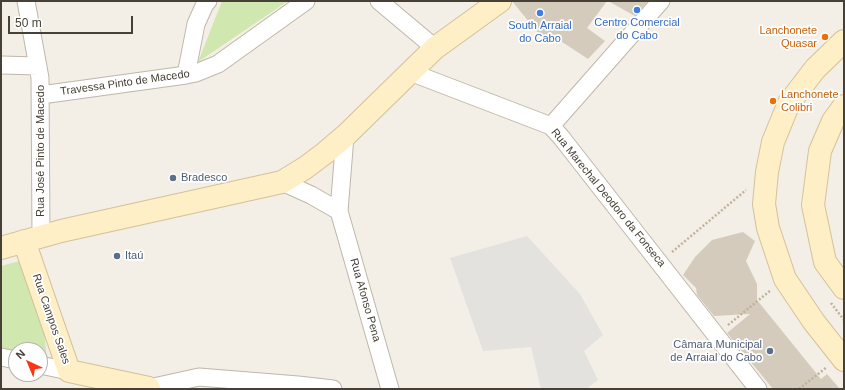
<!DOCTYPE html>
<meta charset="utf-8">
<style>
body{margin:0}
#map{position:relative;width:845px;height:390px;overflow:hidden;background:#f3efe7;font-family:Arial,sans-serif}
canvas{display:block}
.frame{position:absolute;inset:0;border:2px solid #464036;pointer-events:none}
.north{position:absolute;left:8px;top:342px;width:40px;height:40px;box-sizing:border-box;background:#fff;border:1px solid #b5b3af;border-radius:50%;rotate:316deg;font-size:11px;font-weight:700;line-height:16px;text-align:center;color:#464036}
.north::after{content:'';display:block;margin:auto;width:14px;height:18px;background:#fa3417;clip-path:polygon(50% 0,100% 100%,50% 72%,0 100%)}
.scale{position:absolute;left:8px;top:16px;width:125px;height:18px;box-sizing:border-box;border:2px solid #464036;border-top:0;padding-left:5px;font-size:12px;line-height:14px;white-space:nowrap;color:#464036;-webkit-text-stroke:3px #fff;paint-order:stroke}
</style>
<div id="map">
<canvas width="845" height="390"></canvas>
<div class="frame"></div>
<div class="north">N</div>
<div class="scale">50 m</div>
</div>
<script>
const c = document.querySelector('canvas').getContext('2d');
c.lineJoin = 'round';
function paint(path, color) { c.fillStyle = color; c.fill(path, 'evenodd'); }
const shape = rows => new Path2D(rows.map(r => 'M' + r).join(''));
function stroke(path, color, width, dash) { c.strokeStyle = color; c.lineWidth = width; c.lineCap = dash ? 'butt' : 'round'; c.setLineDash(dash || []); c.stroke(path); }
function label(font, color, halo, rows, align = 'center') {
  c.font = font + ' Arial,sans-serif'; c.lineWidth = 3.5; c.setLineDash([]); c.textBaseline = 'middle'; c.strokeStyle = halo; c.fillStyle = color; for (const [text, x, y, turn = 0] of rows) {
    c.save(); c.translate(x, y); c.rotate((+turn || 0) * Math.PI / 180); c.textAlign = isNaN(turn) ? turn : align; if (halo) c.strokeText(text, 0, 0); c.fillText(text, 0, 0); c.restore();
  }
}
const green = shape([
 [222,1,288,1,198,62],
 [23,260,44,329,47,359,40,357,40,350,16,350,16,352,1,349,1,266]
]);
const parking = shape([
 [527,236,580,294,603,335,584,351,598,380,586,389,541,389,531,347,483,351,450,258]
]);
const building = shape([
 [512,1,607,1,587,28,605,41,588,59,550,34,543,39],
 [608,1,648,1,635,16],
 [743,232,755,241,746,261,757,284,757,300,821,379,827,374,840,389,773,389,727,333,750,314,714,316,697,295,696,288,683,275,695,257,712,240]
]);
const path = shape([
 [672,252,746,190],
 [831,303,844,320],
 [728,325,771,290],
 [799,389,827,367]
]);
const street = shape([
 [26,1,40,78,41,236],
 [379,1,435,48],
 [1,65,38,66],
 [410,72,551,126,561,137,758,389],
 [186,75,196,24,205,4,208,1],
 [41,95,186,75,196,73,218,64,306,1],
 [551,126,661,1],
 [345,136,339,211,390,389],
 [282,182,311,195,339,211],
 [1,357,16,360],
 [40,365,69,371],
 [149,388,199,377,298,385,333,389]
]);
const secondary = shape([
 [844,41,815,69,789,103,773,142,767,172,764,204,768,228,785,279,814,322,844,360],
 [844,106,833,121,820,151,813,205,825,262,844,288],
 [24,241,69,371,149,388,149,389],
 [1,248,61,231,282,182,305,168,325,153,345,136,435,48,500,1]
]);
const markers = [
 [637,10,4,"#3f7fe0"],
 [540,13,4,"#3f7fe0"],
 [825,37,4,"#e8710a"],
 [773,101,4,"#e8710a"],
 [173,178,4,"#5c6f8a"],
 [117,256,4,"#5c6f8a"],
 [770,351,4,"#5c6f8a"]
];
const shopNames = [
 ["Centro Comercial",637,23],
 ["do Cabo",637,36],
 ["South Arraial",540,26],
 ["do Cabo",540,39]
];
const foodNames = [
 ["Lanchonete",817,31],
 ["Quasar",817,44],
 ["Lanchonete",781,95,"left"],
 ["Colibri",781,108,"left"]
];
const streetNames = [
 ["Travessa Pinto de Macedo",125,83,-8],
 ["Rua José Pinto de Macedo",41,151,-90],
 ["Rua Marechal Deodoro da Fonseca",608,198,51],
 ["Rua Afonso Pena",365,300,74],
 ["Rua Campos Sales",51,319,71]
];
const serviceNames = [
 ["Bradesco",181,178],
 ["Itaú",125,256],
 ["Câmara Municipal",762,345,"right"],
 ["de Arraial do Cabo",762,358,"right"]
];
paint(green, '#d0e8af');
paint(parking, '#e4e2df');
paint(building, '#d5cbbc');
stroke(street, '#bfb7a9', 19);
stroke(secondary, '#d4c297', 24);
stroke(path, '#c1b29a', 2.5, [2, 2]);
stroke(street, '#fff', 17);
stroke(secondary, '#ffefc6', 22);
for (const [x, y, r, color] of markers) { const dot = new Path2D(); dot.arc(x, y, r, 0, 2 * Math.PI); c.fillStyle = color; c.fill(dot); stroke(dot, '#fff', 1.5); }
label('11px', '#366cbe', '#fff', shopNames);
label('11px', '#c56008', '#fff', foodNames, 'right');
label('11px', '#464036', '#fff', streetNames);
label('11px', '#4e5e75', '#fff', serviceNames, 'left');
</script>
